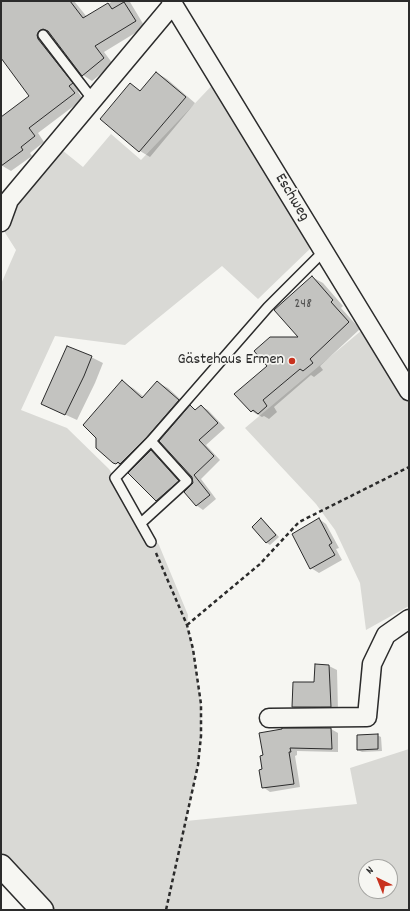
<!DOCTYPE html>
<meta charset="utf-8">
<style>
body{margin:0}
#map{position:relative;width:410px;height:911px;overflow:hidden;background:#f6f6f2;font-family:Dekko,sans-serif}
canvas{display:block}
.frame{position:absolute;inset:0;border:2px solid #2b2b2b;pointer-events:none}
.north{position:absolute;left:358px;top:859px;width:40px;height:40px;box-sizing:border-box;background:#f6f6f2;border:1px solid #a5a5a2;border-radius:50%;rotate:317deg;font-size:11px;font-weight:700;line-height:16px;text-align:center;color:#2b2b2b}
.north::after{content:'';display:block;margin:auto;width:14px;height:18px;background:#c8321e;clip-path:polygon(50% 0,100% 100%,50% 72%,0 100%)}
</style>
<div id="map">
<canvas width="410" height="911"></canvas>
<div class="frame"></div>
<div class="north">N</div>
</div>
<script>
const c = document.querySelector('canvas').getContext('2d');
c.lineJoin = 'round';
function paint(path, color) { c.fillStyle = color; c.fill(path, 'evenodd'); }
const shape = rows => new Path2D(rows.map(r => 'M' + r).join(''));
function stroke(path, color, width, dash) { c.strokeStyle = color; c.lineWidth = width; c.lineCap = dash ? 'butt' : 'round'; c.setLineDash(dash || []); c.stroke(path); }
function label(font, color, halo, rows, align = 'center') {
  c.font = font + ' Dekko,sans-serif'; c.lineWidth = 3.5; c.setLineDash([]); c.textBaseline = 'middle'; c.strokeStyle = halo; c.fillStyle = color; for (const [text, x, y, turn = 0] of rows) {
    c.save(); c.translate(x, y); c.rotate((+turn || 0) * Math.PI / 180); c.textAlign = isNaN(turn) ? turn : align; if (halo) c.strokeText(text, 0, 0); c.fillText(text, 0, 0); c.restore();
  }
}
const green = shape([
 [220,77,315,244,258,299,222,266,125,345,55,336,21,410,67,428,109,469,159,545,188,615,187,625,193,649,201,704,201,736,198,765,186,821,357,804,350,768,409,749,409,910,42,910,1,866,1,284,16,250,2,228,16,211,10,206,62,150,83,167,111,134,141,160],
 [366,867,390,867,390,891,366,891],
 [368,325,409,391,409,606,366,630,360,583,335,530,316,504,245,428]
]);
const shadow = shape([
 [1,1,74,1,87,17,113,1,128,1,130,2,145,27,104,52,113,64,92,81,83,75,51,34,49,36,82,89,78,92,83,99,38,133,44,142,30,153,32,156,11,171,1,165,1,134,30,96,1,57],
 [157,73,167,79,195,103,150,157,140,151,101,118,130,85,141,91],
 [312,277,323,283,343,306,341,308,360,329,320,366,323,370,314,377,311,375,274,407,277,412,269,419,264,416,262,417,251,411,300,338],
 [91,357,103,363,95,383,77,420,42,404],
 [122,382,133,388,144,397,157,382,168,388,190,408,190,406,197,410,201,406,208,410,225,428,206,445,220,460,201,479,216,499,203,510,196,505,193,477,160,440,150,450,159,455,186,485,164,505,156,501,132,470,128,468,127,469,114,462],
 [319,519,326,524,339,548,336,549,342,560,319,573,311,568],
 [261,520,265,522,279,537,270,545,267,543,253,527],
 [316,665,329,666,337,670,338,711,301,711,293,707,315,683],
 [331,729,338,733,338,752,297,751,297,755,295,756,300,787,270,792,263,787,263,770,261,757],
 [377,735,381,737,382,751,362,752,358,750]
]);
const building = shape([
 [1,1,70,1,83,18,108,3,112,9,124,2,136,21,95,46,104,58,82,76,48,31,43,29,39,31,37,35,38,39,73,83,69,86,75,93,29,128,35,136,21,147,23,150,1,166,1,117,29,96,1,58,1,1],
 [156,72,186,97,139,152,100,119,130,83,140,91,156,72],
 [312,276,333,300,331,302,349,322,310,359,313,363,303,371,300,369,263,400,267,406,258,414,253,410,251,412,234,394,267,366,254,351,270,337,298,337,274,310,312,276],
 [67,346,92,356,84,376,65,415,41,404,67,346],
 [122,380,142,398,157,381,179,400,147,437,120,464,118,462,116,464,113,463,96,448,96,438,83,425,122,380],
 [190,405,195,410,201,405,218,423,199,440,214,456,194,475,210,495,196,506,184,492,193,483,192,477,159,441,190,405],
 [151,450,179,481,156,501,128,473,151,450],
 [261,518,276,535,266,543,252,527,261,518],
 [319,518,332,543,329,545,335,555,310,569,292,534,319,518],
 [315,664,329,665,331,707,292,707,293,682,314,682,315,664],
 [282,728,331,728,332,749,290,748,291,752,289,752,294,784,262,788,259,770,262,769,260,756,263,755,259,733,282,729,282,728],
 [378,734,378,749,357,750,357,735,378,734]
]);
const path = shape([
 [156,553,187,625,193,649,201,704,201,736,198,765,166,910],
 [187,625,260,564,299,522,409,467]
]);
const service = shape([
 [43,35,93,100],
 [141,523,187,481,151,441],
 [151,542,115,478,151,441,268,307,324,251]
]);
const minor = shape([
 [171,1,409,391],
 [1,222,9,200,173,4],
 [269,718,367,717,372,664,386,635,409,619]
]);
const tertiary = shape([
 [1,866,42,910]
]);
const markers = [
 [292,361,4,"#c8321e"]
];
const numberNames = [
 ["248",303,305]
];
const streetNames = [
 ["Eschweg",291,198,59]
];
const poiNames = [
 ["Gästehaus Ermen",284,361]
];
paint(green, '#d9d9d5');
paint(shadow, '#0003');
paint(building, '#c3c3c0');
stroke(building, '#2b2b2b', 1);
stroke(service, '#2b2b2b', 12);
stroke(minor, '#2b2b2b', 21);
stroke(tertiary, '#2b2b2b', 25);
stroke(path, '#2b2b2b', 2.5, [4, 3]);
stroke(service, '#f6f6f2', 9);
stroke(minor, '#f6f6f2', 18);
stroke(tertiary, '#f6f6f2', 22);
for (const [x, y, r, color] of markers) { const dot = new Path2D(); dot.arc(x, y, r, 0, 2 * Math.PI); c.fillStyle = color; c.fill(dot); stroke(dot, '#f6f6f2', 1.5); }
label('14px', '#515150', null, numberNames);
label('16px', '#2b2b2b', '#f6f6f2', streetNames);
label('16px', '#2b2b2b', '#f6f6f2', poiNames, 'right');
</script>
